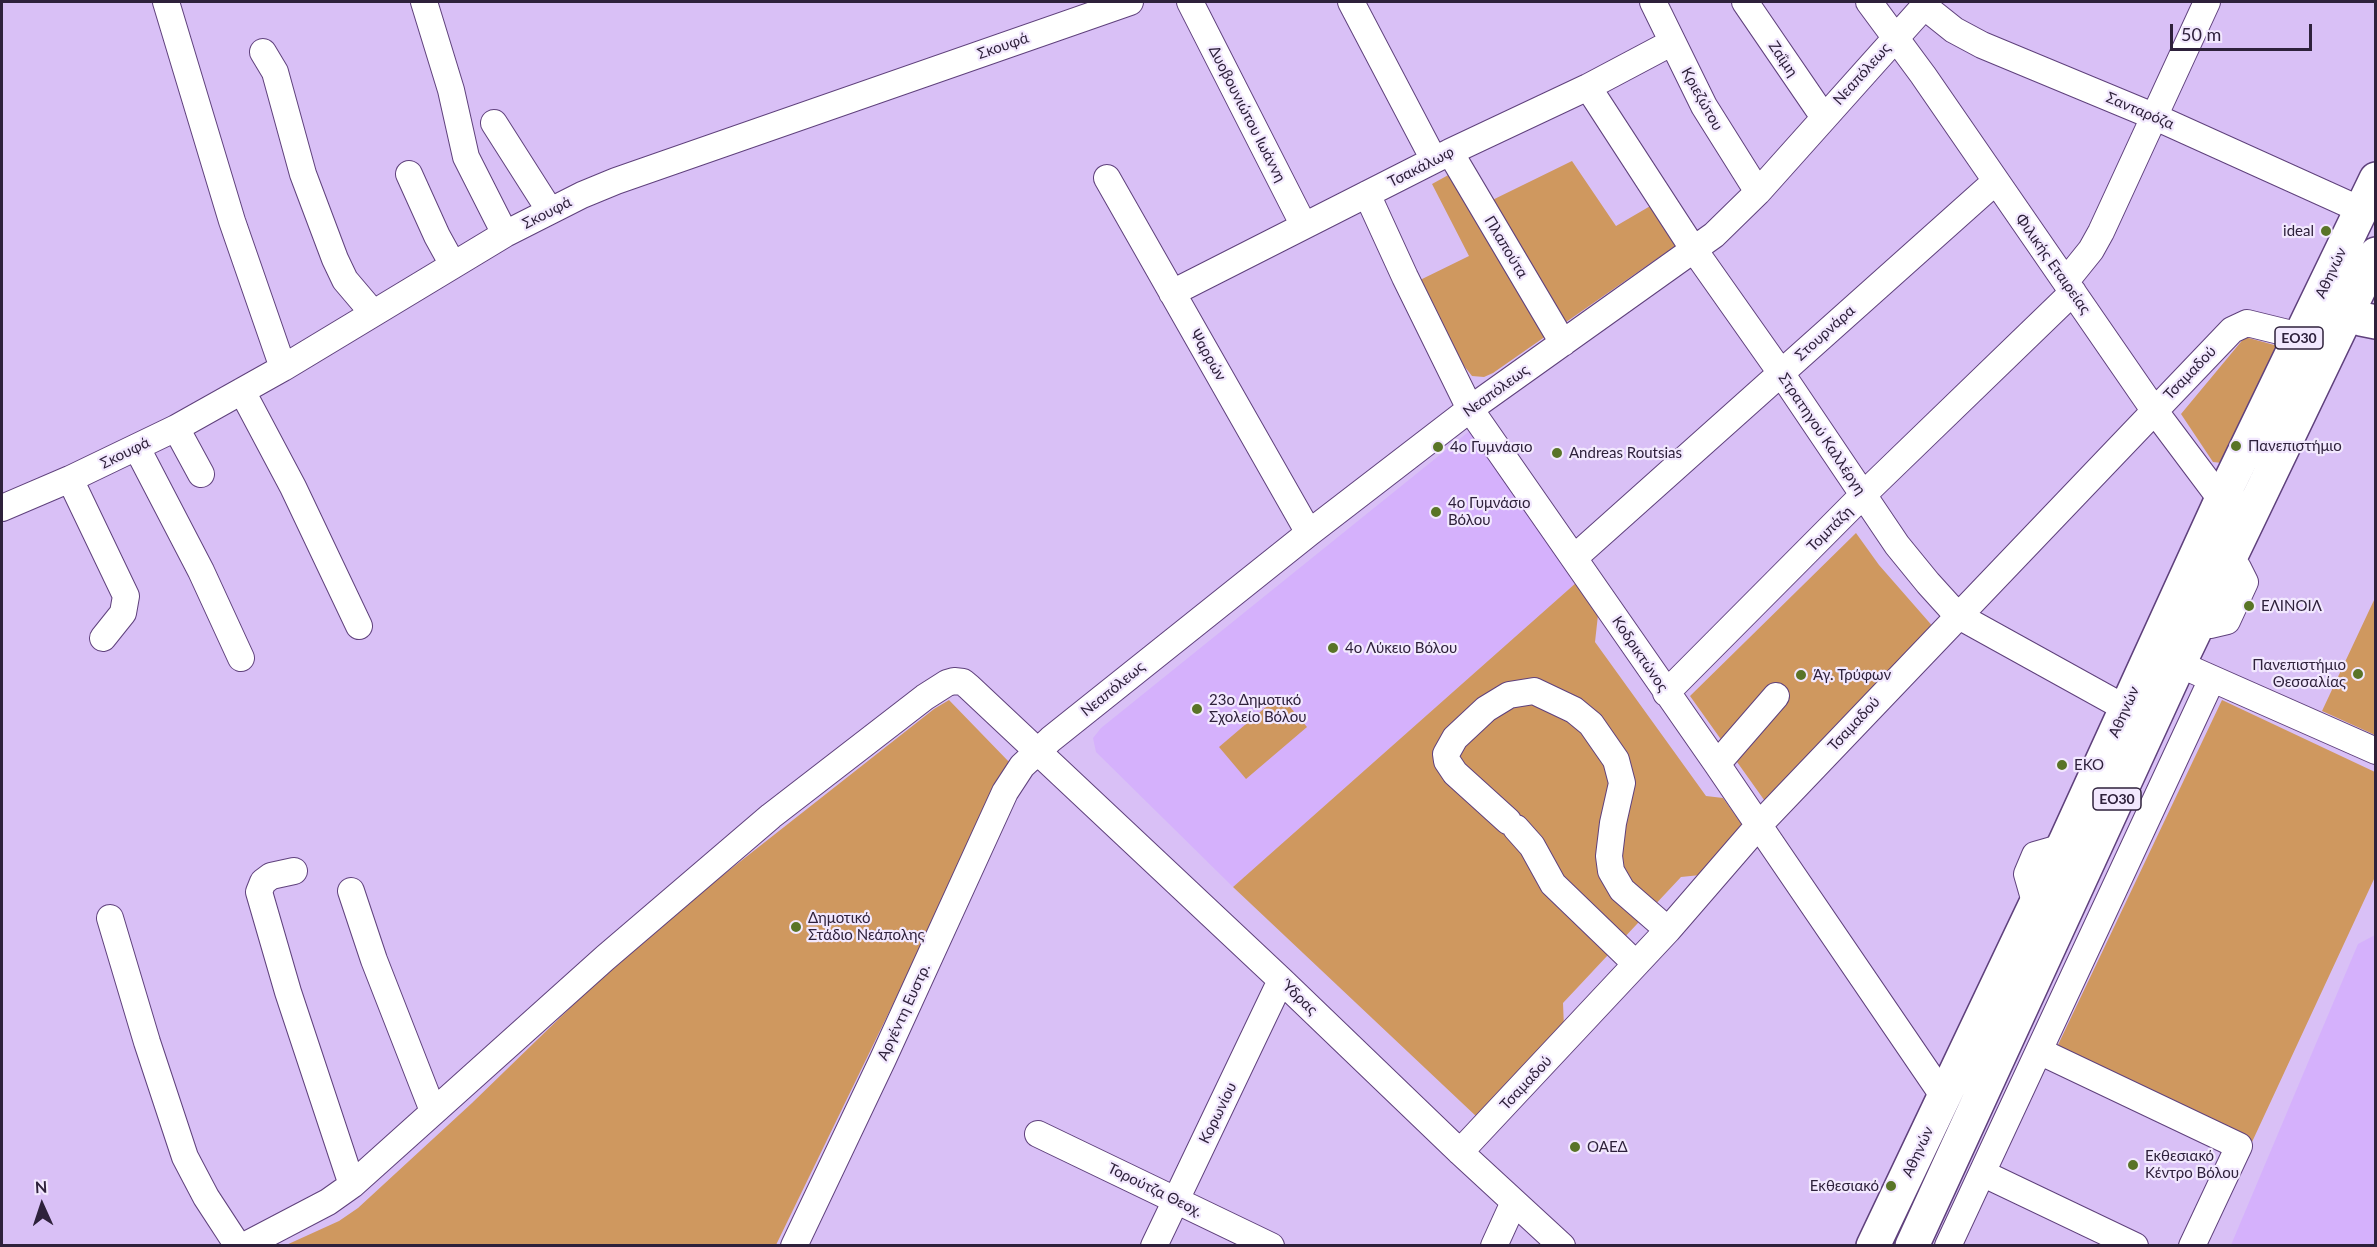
<!DOCTYPE html>
<meta charset="utf-8">
<style>
body{margin:0}
#map{position:relative;width:2377px;height:1247px;overflow:hidden;background:#d9c0f6;font-family:Lato,sans-serif}
canvas{display:block}
.frame{position:absolute;inset:0;border:3px solid #2e213b;pointer-events:none}
.north{position:absolute;left:12px;top:1175px;width:60px;height:60px;-webkit-text-stroke:4px #f2e8fe;paint-order:stroke;rotate:357deg;font-size:16px;font-weight:700;line-height:24px;text-align:center;color:#2e213b}
.north::after{content:'';display:block;margin:auto;width:21px;height:27px;background:#2e213b;clip-path:polygon(50% 0,100% 100%,50% 72%,0 100%)}
.scale{position:absolute;left:2170px;top:24px;width:142px;height:27px;box-sizing:border-box;border:3px solid #2e213b;border-top:0;padding-left:8px;font-size:18px;line-height:21px;white-space:nowrap;color:#2e213b;-webkit-text-stroke:4px #f2e8fe;paint-order:stroke}
</style>
<div id="map">
<canvas width="2377" height="1247"></canvas>
<div class="frame"></div>
<div class="north">N</div>
<div class="scale">50 m</div>
</div>
<script>
const c = document.querySelector('canvas').getContext('2d');
c.lineJoin = 'round';
function paint(path, color) { c.fillStyle = color; c.fill(path, 'evenodd'); }
const shape = rows => new Path2D(rows.map(r => 'M' + r).join(''));
function stroke(path, color, width, dash) { c.strokeStyle = color; c.lineWidth = width; c.lineCap = dash ? 'butt' : 'round'; c.setLineDash(dash || []); c.stroke(path); }
function label(font, color, halo, rows, align = 'center') {
  c.font = font + ' Lato,sans-serif'; c.lineWidth = 4.5; c.setLineDash([]); c.textBaseline = 'middle'; c.strokeStyle = halo; c.fillStyle = color; for (const [text, x, y, turn = 0] of rows) {
    c.save(); c.translate(x, y); c.rotate((+turn || 0) * Math.PI / 180); c.textAlign = isNaN(turn) ? turn : align; if (halo) c.strokeText(text, 0, 0); c.fillText(text, 0, 0); c.restore();
  }
}
const built = shape([
 [1472,429,1577,582,1233,887,1096,752,1093,738,1101,728],
 [2375,935,2375,1245,2231,1245,2358,944]
]);
const green = shape([
 [1572,161,1616,226,1652,205,1678,244,1493,373,1484,377,1472,376,1461,362,1418,281,1469,256,1432,184,1452,173,1474,209],
 [2245,337,2278,346,2222,463,2213,462,2181,414],
 [1856,533,1879,565,1935,629,1767,804,1690,696],
 [1577,582,1598,615,1595,642,1706,796,1723,798,1748,833,1710,874,1681,877,1563,1003,1564,1028,1478,1118,1233,887],
 [2375,598,2375,735,2322,711],
 [1280,695,1307,727,1246,779,1219,747],
 [949,700,1010,763,776,1245,284,1246,339,1221,358,1208,472,1103,605,974,718,879,934,709],
 [2222,700,2375,772,2375,877,2252,1142,2057,1047]
]);
const minor = shape([
 [166,2,232,221,283,368],
 [424,2,451,90,466,157,505,234],
 [1190,2,1304,226],
 [1351,2,1434,160],
 [1653,2,1704,106,1758,192],
 [1745,2,1823,116],
 [1869,2,1923,75,2154,410,2214,490,2238,503],
 [1924,6,1954,30,1982,45,2153,116,2361,210],
 [263,52,275,72,303,174,335,259,345,280,373,313],
 [1588,87,1690,244,1781,373,1897,545,1928,583,1957,615,2125,708],
 [494,123,550,211],
 [1450,152,1563,343],
 [409,174,437,236,453,265],
 [1107,178,1309,533],
 [1367,194,1405,277,1470,409,1717,764,1944,1097],
 [2066,281,2091,250,2101,232,2207,2],
 [1172,293,1450,152,1588,87,1671,43],
 [242,391,293,487,359,626],
 [176,428,201,474],
 [137,448,201,571,241,658],
 [70,479,126,596,123,613,103,638],
 [2,508,70,479,176,428,283,368,505,234,582,195,616,181,1130,2],
 [1574,558,1996,181],
 [2210,625,2227,621,2245,582,2238,568],
 [2179,664,2376,751],
 [1666,693,1863,495,2073,292],
 [1717,764,1776,696],
 [1508,821,1455,773,1447,761,1446,754,1455,738,1486,709,1509,695,1534,691,1574,710,1591,724,1616,760,1622,783,1613,823,1609,856,1611,871,1622,890,1668,930],
 [1516,828,1532,846,1553,884,1636,964],
 [294,871,271,876,263,882,259,892,288,992,352,1185],
 [351,891,374,960,433,1111],
 [2035,902,2027,874,2035,855,2063,847],
 [110,918,147,1042,185,1157,206,1197,238,1246],
 [2039,1051,2239,1146,2192,1246],
 [1038,1134,1271,1246],
 [1460,1152,1668,930,1758,826,2232,330,2247,323,2300,336],
 [1982,1173,2135,1246],
 [244,1246,328,1202,352,1185,605,958,771,816,925,697,947,683,954,681,963,682,969,687,1281,980,1460,1152,1562,1246],
 [794,1246,883,1059,1005,792,1022,766,1051,739,1309,533,1470,409,1714,235,1758,192,1928,2],
 [1154,1246,1281,980],
 [1494,1246,1514,1202],
 [1948,1246,2212,679]
]);
const major = shape([
 [2326,305,2361,319,2376,322],
 [1873,1246,2066,840,2223,496,2376,179],
 [1912,1246,2179,664,2376,254]
]);
const markers = [
 [2326,231,6,"#597427"],
 [2236,446,6,"#597427"],
 [1438,447,6,"#597427"],
 [1557,453,6,"#597427"],
 [1436,512,6,"#597427"],
 [2249,606,6,"#597427"],
 [1333,648,6,"#597427"],
 [2358,674,6,"#597427"],
 [1801,675,6,"#597427"],
 [1197,709,6,"#597427"],
 [2062,765,6,"#597427"],
 [796,927,6,"#597427"],
 [1575,1147,6,"#597427"],
 [2133,1165,6,"#597427"],
 [1891,1186,6,"#597427"]
];
const shields = [
 [2299,338,48],
 [2117,799,48]
];
const shieldNames = [
 ["ΕΟ30",2299,338],
 ["ΕΟ30",2117,799]
];
const streetNames = [
 ["Σκουφά",1003,46,-19],
 ["Ζαΐμη",1783,59,56],
 ["Νεαπόλεως",1862,74,-48],
 ["Κριεζώτου",1702,99,61],
 ["Σανταρόζα",2140,111,23],
 ["Δυοβουνιώτου Ιωάννη",1247,114,63],
 ["Τσακάλωφ",1421,167,-27],
 ["Σκουφά",547,213,-27],
 ["Πλαπούτα",1506,247,59],
 ["Φιλικής Εταιρείας",2053,264,55],
 ["Αθηνών",2331,273,-65],
 ["Στουρνάρα",1825,333,-42],
 ["Ψαρρών",1208,355,60],
 ["Τσαμαδού",2190,373,-46],
 ["Νεαπόλεως",1496,391,-36],
 ["Στρατηγού Καλλέργη",1822,434,56],
 ["Σκουφά",125,453,-26],
 ["Τομπάζη",1830,529,-45],
 ["Κοδρικτώνος",1640,654,56],
 ["Νεαπόλεως",1113,689,-39],
 ["Αθηνών",2124,712,-66],
 ["Τσαμαδού",1854,724,-47],
 ["Ύδρας",1300,998,44],
 ["Αργέντη Ευστρ.",904,1012,-65],
 ["Τσαμαδού",1526,1083,-47],
 ["Κορωνίου",1218,1113,-64],
 ["Αθηνών",1918,1152,-65],
 ["Τορούτζα Θεοχ.",1155,1190,26]
];
const poiNames = [
 ["ideal",2314,231,"right"],
 ["Πανεπιστήμιο",2248,446],
 ["4ο Γυμνάσιο",1450,447],
 ["Andreas Routsias",1569,453],
 ["4ο Γυμνάσιο",1448,503],
 ["Βόλου",1448,520],
 ["ΕΛΙΝΟΙΛ",2261,606],
 ["4ο Λύκειο Βόλου",1345,648],
 ["Πανεπιστήμιο",2346,665,"right"],
 ["Θεσσαλίας",2346,682,"right"],
 ["Άγ. Τρύφων",1813,675],
 ["23ο Δημοτικό",1209,700],
 ["Σχολείο Βόλου",1209,717],
 ["EKO",2074,765],
 ["Δημοτικό",808,918],
 ["Στάδιο Νεάπολης",808,935],
 ["ΟΑΕΔ",1587,1147],
 ["Εκθεσιακό",2145,1156],
 ["Κέντρο Βόλου",2145,1173],
 ["Εκθεσιακό",1879,1186,"right"]
];
paint(built, '#d5b1fc');
paint(green, '#cf985f');
stroke(minor, '#5f417c', 28);
stroke(major, '#5f417c', 36);
stroke(minor, '#fff', 26);
stroke(major, '#fff', 33);
for (const [x, y, r, color] of markers) { const dot = new Path2D(); dot.arc(x, y, r, 0, 2 * Math.PI); c.fillStyle = color; c.fill(dot); stroke(dot, '#f2e8fe', 2); }
for (const [x, y, w] of shields) { const box = new Path2D(); box.roundRect(x - w / 2, y - 11, w, 22, 4.5); c.fillStyle = '#f2e8fe'; c.fill(box); stroke(box, '#2e213b', 1.5); }
label('bold 14px', '#2e213b', null, shieldNames);
label('15px', '#2e213b', '#f2e8fe', streetNames);
label('15px', '#2e213b', '#f2e8fe', poiNames, 'left');
</script>
